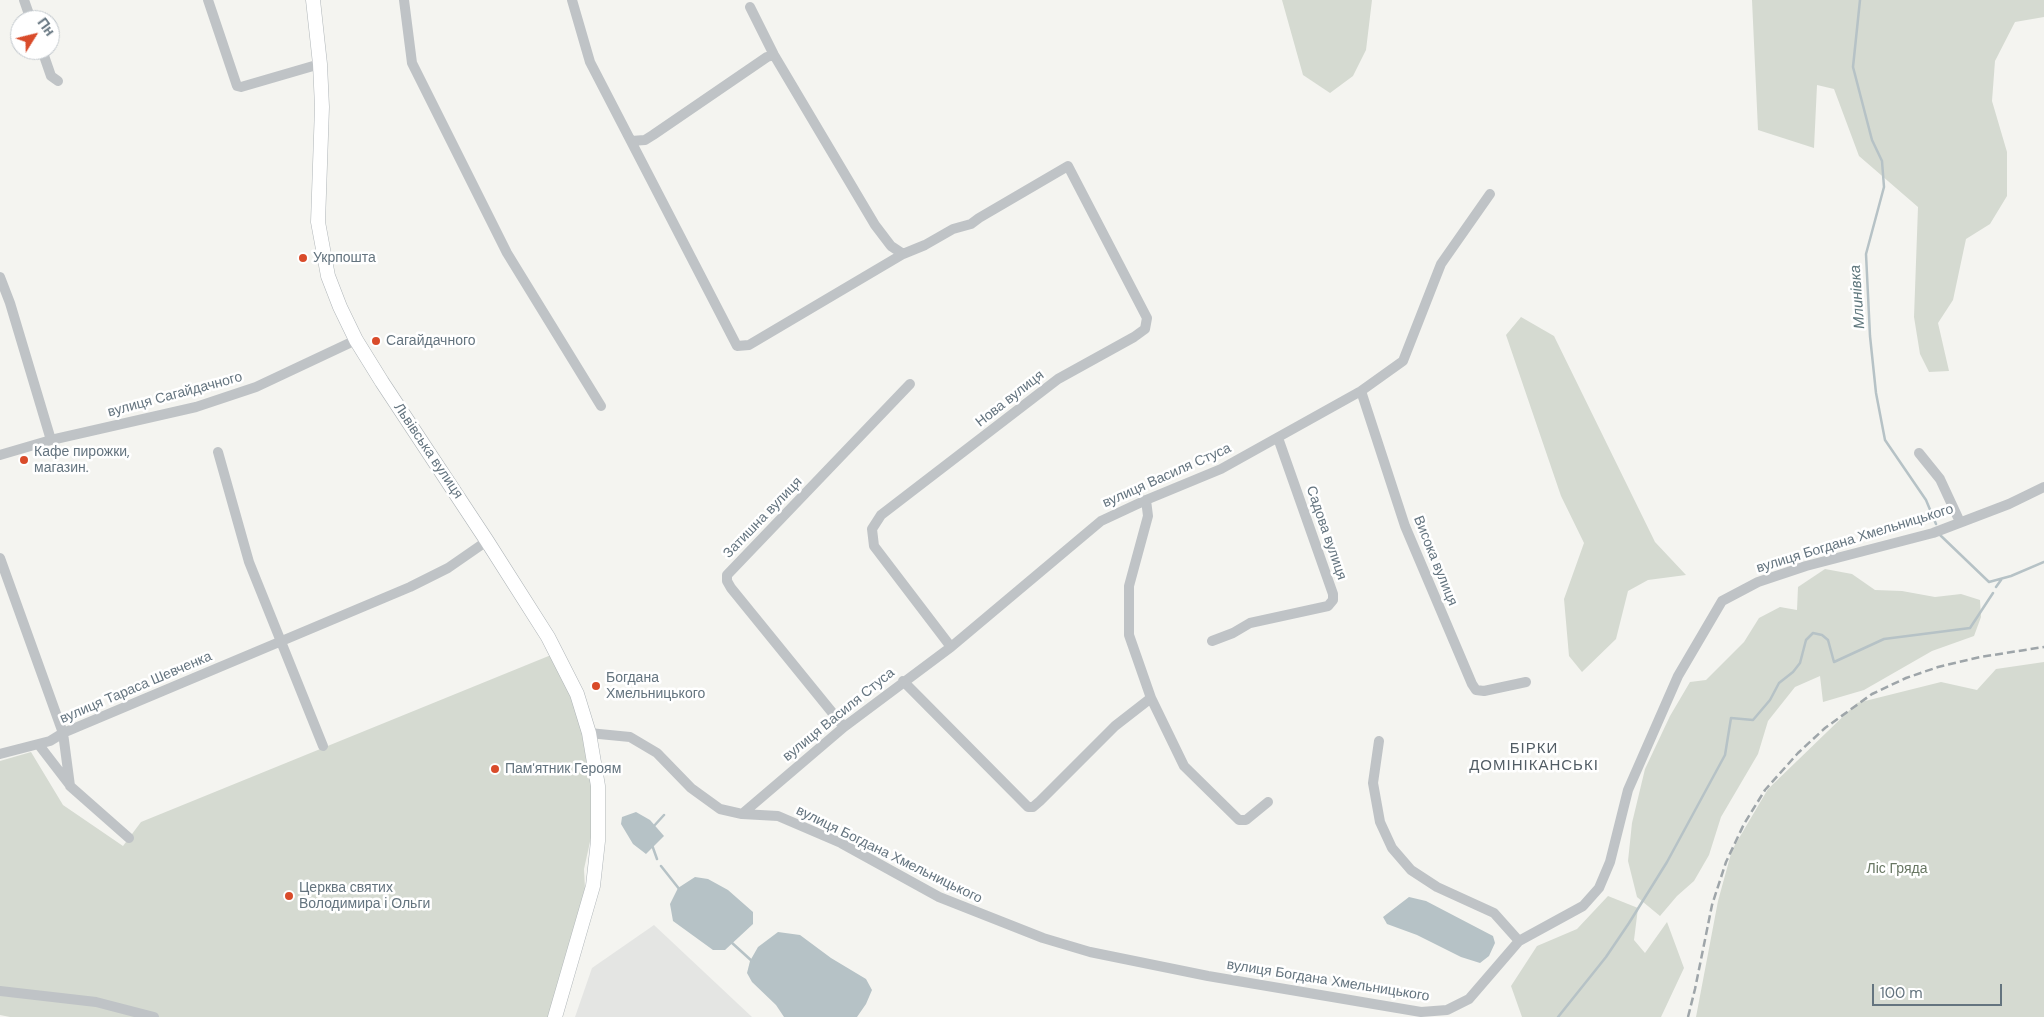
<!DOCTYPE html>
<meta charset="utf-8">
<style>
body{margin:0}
#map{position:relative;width:2044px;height:1017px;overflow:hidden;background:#f4f4f0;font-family:"DM Sans",sans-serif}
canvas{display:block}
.north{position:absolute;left:10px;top:10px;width:50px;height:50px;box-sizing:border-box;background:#fff;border:1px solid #c1c7cc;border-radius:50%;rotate:54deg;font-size:14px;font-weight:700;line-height:20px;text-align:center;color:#64747f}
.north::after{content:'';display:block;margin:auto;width:18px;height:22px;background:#d94b2a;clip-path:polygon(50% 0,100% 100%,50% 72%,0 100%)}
.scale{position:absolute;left:1872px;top:984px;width:130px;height:22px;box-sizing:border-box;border:2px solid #64747f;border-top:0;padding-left:6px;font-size:15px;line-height:18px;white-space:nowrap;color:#64747f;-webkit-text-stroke:4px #fff;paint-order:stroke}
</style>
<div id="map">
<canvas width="2044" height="1017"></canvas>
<div class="north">Пн</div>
<div class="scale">100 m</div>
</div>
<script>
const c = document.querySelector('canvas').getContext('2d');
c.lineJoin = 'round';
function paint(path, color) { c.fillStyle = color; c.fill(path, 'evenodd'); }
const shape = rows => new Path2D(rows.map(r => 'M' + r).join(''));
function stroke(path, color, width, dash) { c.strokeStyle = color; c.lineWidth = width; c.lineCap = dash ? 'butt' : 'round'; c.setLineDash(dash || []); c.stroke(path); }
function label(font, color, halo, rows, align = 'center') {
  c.font = font + ' "DM Sans",sans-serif'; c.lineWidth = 5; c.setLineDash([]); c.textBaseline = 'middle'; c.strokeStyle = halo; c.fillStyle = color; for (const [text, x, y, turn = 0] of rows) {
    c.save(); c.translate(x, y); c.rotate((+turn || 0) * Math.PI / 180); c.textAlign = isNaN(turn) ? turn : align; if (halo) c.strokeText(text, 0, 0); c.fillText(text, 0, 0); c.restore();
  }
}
const built = shape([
 [654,925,752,1017,575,1017,592,968]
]);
const green = shape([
 [1282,0,1372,0,1366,50,1353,76,1330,93,1303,75],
 [1752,0,2044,0,2044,17,2015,22,1995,61,1992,101,2007,152,2007,196,1990,224,1966,239,1953,300,1938,323,1949,371,1929,372,1920,354,1914,317,1918,207,1859,156,1834,89,1817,85,1814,148,1758,130],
 [1521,317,1554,336,1655,542,1686,575,1648,580,1628,591,1616,639,1582,672,1569,656,1564,599,1584,543,1561,496,1506,335],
 [1825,569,1852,574,1875,590,1902,591,1935,597,1961,594,1980,600,1981,617,1974,636,1932,651,1864,690,1823,702,1820,676,1795,687,1768,721,1758,754,1721,817,1709,855,1694,881,1677,896,1660,916,1637,897,1628,861,1632,823,1645,769,1670,716,1690,682,1706,680,1744,642,1759,618,1780,607,1797,610,1798,587],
 [556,653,577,694,599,801,584,869,585,889,551,1017,10,1017,0,1015,0,761,31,752,63,805,123,846,141,822],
 [2044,662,2044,1017,1696,1017,1718,901,1732,850,1768,789,1857,703,1941,682,1977,690,1996,669],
 [1608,896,1638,908,1634,940,1645,953,1667,922,1684,968,1661,1017,1522,1017,1511,986,1537,946,1577,929]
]);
const water = shape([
 [636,812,650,820,664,836,646,854,633,844,621,824,622,817],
 [695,877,708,879,728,890,753,912,753,924,725,950,713,950,673,921,670,904,678,888],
 [1409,897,1426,901,1493,936,1495,943,1489,956,1480,963,1461,957,1417,935,1387,924,1383,917],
 [778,932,800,935,831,958,866,979,872,990,866,1004,857,1017,784,1017,776,1005,752,982,747,973,750,961,758,947]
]);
const stream = shape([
 [1860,0,1853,67,1872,140,1882,161,1884,187,1866,254,1870,336,1876,393,1885,440,1926,500,1936,524],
 [1939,534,1989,582,2011,576,2044,562],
 [1996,587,2001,580],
 [653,827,664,815],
 [652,845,657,859],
 [661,866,680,890],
 [731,942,753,962],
 [1558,1017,1606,957,1629,923,1667,862,1725,755,1731,718,1753,720,1770,700,1779,683,1793,672,1800,663,1806,640,1813,633,1822,635,1828,640,1834,662,1884,639,1970,628,1993,593]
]);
const street = shape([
 [24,0,31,20],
 [208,0,237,86,241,87,320,64],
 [404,0,412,63,507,253,601,406],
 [572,0,590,62,737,346,749,345,903,254,925,245,953,229,971,224,979,218,1068,166,1147,318,1145,329,1134,337,1058,379,881,515,872,529,874,546,951,647],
 [750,7,774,55,875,225,891,246,903,254],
 [42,50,51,76,58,81],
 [631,141,645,140,653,135,767,57,774,55],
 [0,277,10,303,51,440],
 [1361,391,1405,526,1472,684,1476,690,1484,691,1526,682],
 [218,452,249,562,323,746],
 [1919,453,1940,479,1960,522],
 [0,455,51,440,196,407,256,387,356,340],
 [1146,500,1148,516,1129,586,1129,635,1151,698,1184,766,1239,820,1246,820,1268,802],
 [0,558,63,733,70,786,129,838],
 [1212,641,1233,633,1250,623,1328,606,1333,600,1333,594,1278,438],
 [903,681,1028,807,1033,807,1040,801,1115,726,1151,698],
 [844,727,731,588,727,581,727,575,910,384],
 [589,733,630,737,657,753,691,788,720,809,742,814,778,816,841,843,939,897,1043,938,1090,952,1208,976,1421,1012,1447,1010,1469,999,1519,941,1583,906,1599,888,1610,862,1628,790,1678,676,1722,601,1758,582,1806,566,1933,533,2009,504,2044,487],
 [1379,741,1373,783,1380,822,1392,848,1411,870,1437,887,1494,913,1519,941],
 [39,745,69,784],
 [0,754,50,741,63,733,410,587,448,568,487,541],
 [742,814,844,727,951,647,1101,521,1146,500,1221,469,1361,391,1403,361,1441,264,1490,194],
 [0,991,96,1002,154,1017]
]);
const secondary = shape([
 [313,0,320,64,322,107,318,222,328,276,340,307,356,340,382,382,487,541,548,637,577,694,589,733,598,786,598,841,593,886,555,1017]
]);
const rail = shape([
 [1688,1017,1695,989,1712,905,1726,862,1744,824,1765,790,1798,753,1825,728,1872,694,1906,678,1938,667,1980,657,2044,647]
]);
const markers = [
 [303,258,5,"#d94b2a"],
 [376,341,5,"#d94b2a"],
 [24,460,5,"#d94b2a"],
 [596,686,5,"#d94b2a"],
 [495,769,5,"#d94b2a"],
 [289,896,5,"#d94b2a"]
];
const poiNames = [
 ["Укрпошта",313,258],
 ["Сагайдачного",386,341],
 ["Кафе пирожки,",34,452],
 ["магазин.",34,468],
 ["Богдана",606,678],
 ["Хмельницького",606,694],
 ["Пам'ятник Героям",505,769],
 ["Церква святих",299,888],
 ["Володимира і Ольги",299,904]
];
const streetNames = [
 ["вулиця Сагайдачного",175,395,-15],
 ["Нова вулиця",1010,399,-38],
 ["Львівська вулиця",428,451,56],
 ["вулиця Василя Стуса",1167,476,-24],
 ["Затишна вулиця",763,518,-46],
 ["Садова вулиця",1326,533,71],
 ["вулиця Богдана Хмельницького",1855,539,-17],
 ["Висока вулиця",1435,561,68],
 ["вулиця Тараса Шевченка",136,688,-23],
 ["вулиця Василя Стуса",839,715,-39],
 ["вулиця Богдана Хмельницького",889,855,26],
 ["вулиця Богдана Хмельницького",1328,981,9]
];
const parkNames = [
 ["Ліс Гряда",1897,869]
];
const waterNames = [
 ["Млинівка",1858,297,-94]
];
const neighbourhoodNames = [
 ["БІРКИ",1534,749],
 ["ДОМІНІКАНСЬКІ",1534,766]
];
paint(built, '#e4e5e3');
paint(green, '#d5dad1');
paint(water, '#b6c2c6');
stroke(stream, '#b6c2c6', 2.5);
stroke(secondary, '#afb5b8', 15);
stroke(street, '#bfc3c6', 10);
stroke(secondary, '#fff', 14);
stroke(rail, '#9ea5a9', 2.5, [8, 4]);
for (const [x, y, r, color] of markers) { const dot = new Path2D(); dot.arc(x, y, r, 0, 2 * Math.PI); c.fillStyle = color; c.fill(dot); stroke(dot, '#fff', 2); }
label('14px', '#64747f', '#fff', poiNames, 'left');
label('14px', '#64747f', '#fff', streetNames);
label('14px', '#687763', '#fff', parkNames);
label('italic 15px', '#5f777d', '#fff', waterNames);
c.letterSpacing = '1px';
label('15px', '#525d65', '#fff', neighbourhoodNames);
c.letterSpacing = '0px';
</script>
